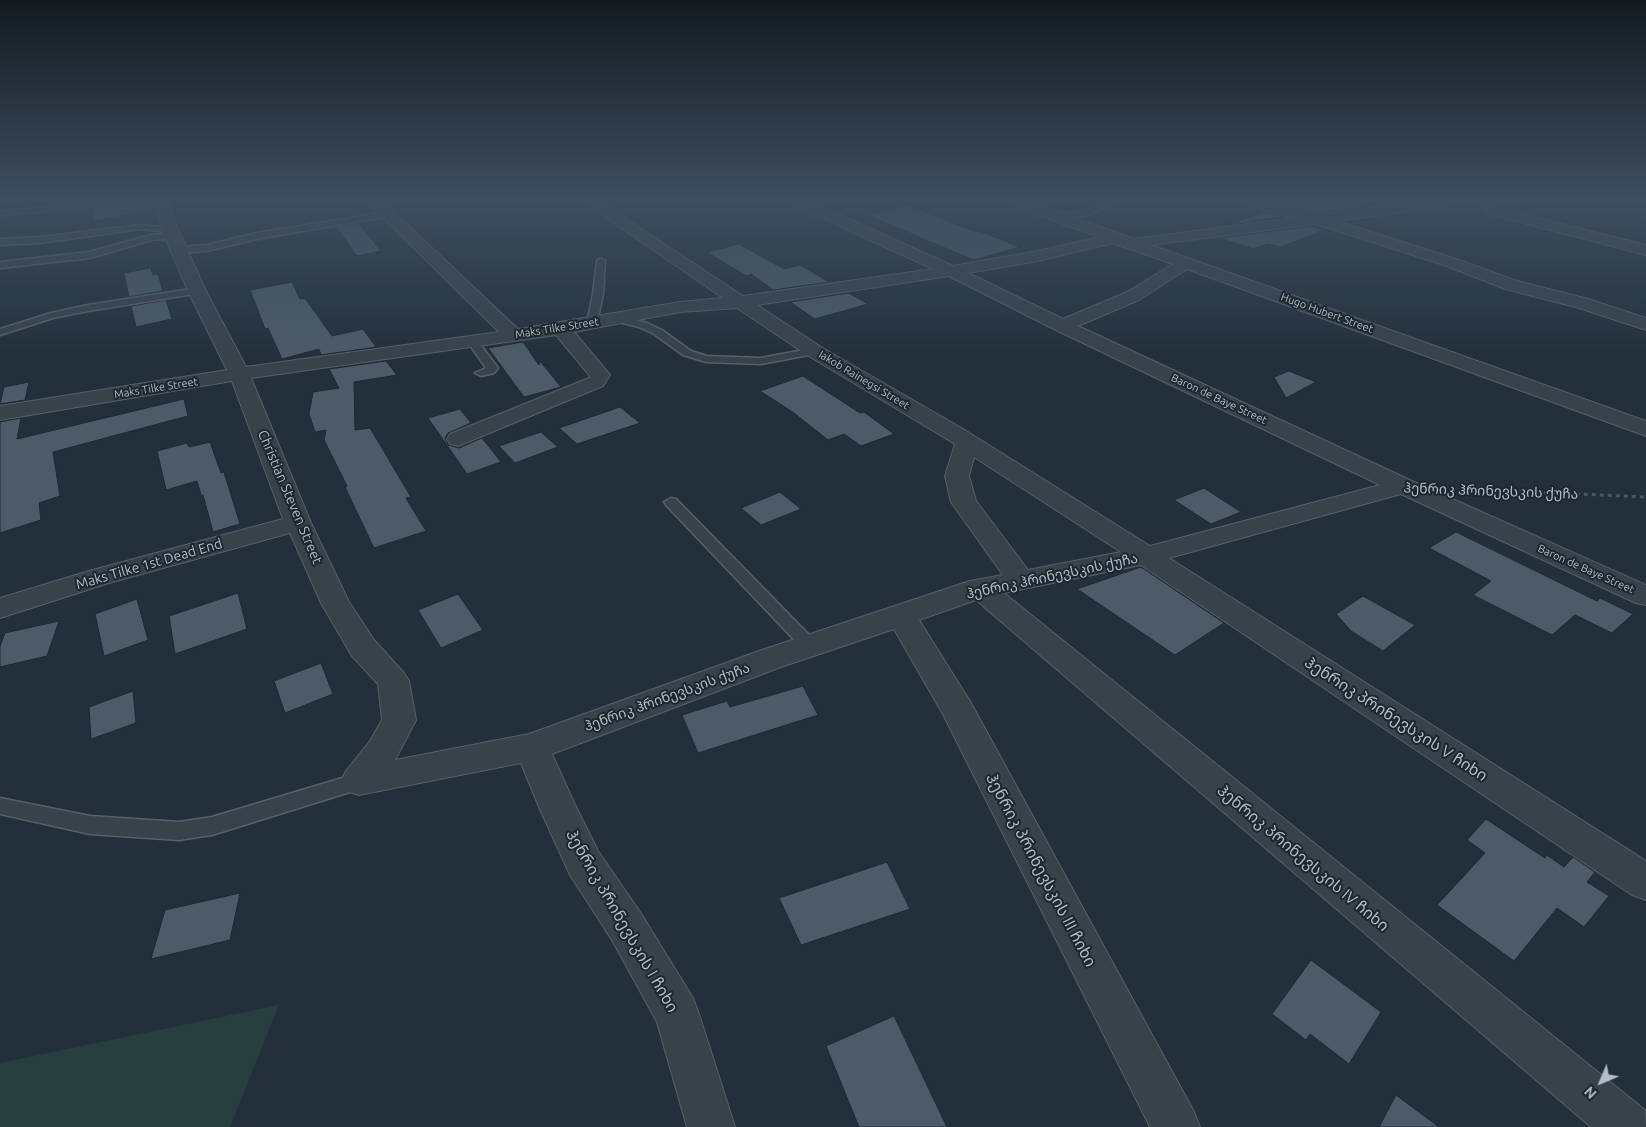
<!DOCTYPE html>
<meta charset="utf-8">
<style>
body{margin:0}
#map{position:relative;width:1646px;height:1127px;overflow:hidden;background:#23303b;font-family:Ubuntu,sans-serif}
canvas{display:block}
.north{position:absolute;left:1576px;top:1057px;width:50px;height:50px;-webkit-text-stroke:4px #1c2730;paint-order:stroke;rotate:225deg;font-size:14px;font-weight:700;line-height:20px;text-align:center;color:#b2bdc7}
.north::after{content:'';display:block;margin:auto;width:18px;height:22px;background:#b2bdc7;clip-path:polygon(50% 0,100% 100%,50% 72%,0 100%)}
</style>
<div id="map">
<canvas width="1646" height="1127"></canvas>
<div class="north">N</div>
</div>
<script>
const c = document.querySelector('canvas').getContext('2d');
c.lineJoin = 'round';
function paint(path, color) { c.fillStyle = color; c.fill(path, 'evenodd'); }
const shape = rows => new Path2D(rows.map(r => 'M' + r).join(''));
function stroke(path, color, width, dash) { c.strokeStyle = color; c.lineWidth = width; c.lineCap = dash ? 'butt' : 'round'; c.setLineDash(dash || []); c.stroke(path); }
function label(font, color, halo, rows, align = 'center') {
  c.font = font + ' Ubuntu,"Noto Sans Georgian",sans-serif'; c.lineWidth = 4; c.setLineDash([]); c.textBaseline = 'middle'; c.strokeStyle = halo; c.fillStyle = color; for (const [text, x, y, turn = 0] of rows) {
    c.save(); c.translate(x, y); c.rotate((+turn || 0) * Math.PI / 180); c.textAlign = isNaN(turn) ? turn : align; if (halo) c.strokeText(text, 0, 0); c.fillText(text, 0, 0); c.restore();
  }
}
const green = shape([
 [279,1005,230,1127,0,1127,0,1063]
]);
const building = shape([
 [126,199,152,199,153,211,93,221,91,206,126,199],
 [1289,199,1374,199,1374,201,1356,208,1317,213,1288,205,1289,199],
 [907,205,975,232,979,231,1020,247,974,260,867,215,907,205],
 [1265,212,1283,217,1227,225,1265,212],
 [359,223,381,251,357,256,336,227,359,223],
 [1311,226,1324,230,1280,247,1268,244,1253,249,1220,238,1311,226],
 [739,244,784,269,800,265,829,282,773,290,751,274,747,276,731,267,707,252,739,244],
 [151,268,153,275,158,274,163,291,129,297,124,273,151,268],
 [292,282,300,299,305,298,332,336,363,329,376,347,321,355,319,349,282,359,268,328,265,329,250,290,292,282],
 [849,293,868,304,815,319,790,302,849,293],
 [166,300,172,319,136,327,131,306,166,300],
 [523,342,539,365,540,361,561,387,524,397,488,348,523,342],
 [386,361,397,375,354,382,355,430,370,428,411,497,406,498,426,531,374,548,345,487,347,486,324,440,326,430,315,432,309,414,313,392,339,388,329,369,386,361],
 [1289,371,1316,382,1286,398,1274,377,1289,371],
 [803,376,860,413,864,412,894,434,861,446,844,434,828,440,794,413,760,391,803,376],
 [29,382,25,400,0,404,4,387,29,382],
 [184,399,188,416,53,452,60,496,39,503,41,520,0,533,0,422,21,418,17,439,184,399],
 [620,407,640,423,577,444,559,428,620,407],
 [460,409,471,423,448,433,445,438,448,445,459,448,482,438,501,462,467,474,428,418,460,409],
 [541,432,558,447,515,463,499,446,541,432],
 [210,442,221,473,224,472,240,524,213,532,203,495,201,495,197,481,166,490,157,451,187,443,189,447,210,442],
 [1204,488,1241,512,1211,524,1174,500,1204,488],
 [780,492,801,509,761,525,741,508,780,492],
 [1456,532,1597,601,1600,598,1633,614,1612,633,1575,615,1552,635,1473,595,1491,581,1429,548,1456,532],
 [1141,567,1224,623,1175,655,1077,589,1141,567],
 [238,593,247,629,175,654,169,616,238,593],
 [458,594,483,630,441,648,418,610,458,594],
 [1363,596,1415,625,1383,651,1351,631,1336,614,1363,596],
 [137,599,148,640,104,656,95,614,137,599],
 [59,621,47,656,0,667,0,646,5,633,59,621],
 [321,663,333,694,285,713,274,681,321,663],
 [803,686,818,715,698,753,682,715,727,701,730,707,803,686],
 [133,691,136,723,91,739,89,707,133,691],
 [1486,819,1545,858,1547,855,1564,867,1573,857,1595,872,1587,882,1609,896,1584,927,1557,908,1514,961,1437,905,1485,853,1467,840,1486,819],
 [887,862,910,909,801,945,779,898,887,862],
 [240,893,230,940,151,959,165,910,240,893],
 [1311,960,1381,1012,1349,1064,1310,1034,1306,1040,1272,1014,1311,960],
 [894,1016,947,1127,859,1127,826,1046,894,1016],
 [1396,1095,1439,1127,1379,1127,1396,1095]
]);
const path = shape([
 [1464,489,1646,497]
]);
const lane = shape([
 [101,199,124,199,42,212,0,215,0,211,42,208,101,199],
 [1114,199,1125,199,1085,216,1053,218,1049,216,1053,214,1084,212,1114,199],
 [387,212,391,214,390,216,257,239,207,251,179,253,175,250,179,247,207,245,257,233,387,212],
 [140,225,170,228,174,230,170,232,140,229,40,243,0,245,0,239,40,237,140,225],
 [173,233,177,236,176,238,152,240,90,258,0,268,0,262,89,252,151,235,173,233],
 [601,258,605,261,603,294,597,323,592,326,587,323,593,294,597,261,601,258],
 [197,288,202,291,200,293,88,311,53,318,0,335,0,329,51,313,88,305,197,288],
 [614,315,647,323,662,330,691,351,707,356,761,358,814,348,819,351,814,354,761,364,706,362,683,355,654,334,639,327,610,320,610,316,614,315],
 [472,338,476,339,498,368,494,373,481,376,475,373,486,368,467,341,472,338],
 [671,498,676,499,816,642,818,646,816,650,810,652,804,650,666,505,664,502,671,498],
 [359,773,366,775,369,781,366,787,212,835,179,840,90,834,0,814,0,798,90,816,179,822,212,817,359,773]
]);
const street = shape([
 [154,199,168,199,178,230,206,291,246,367,499,332,364,199,380,199,518,329,680,302,723,298,579,199,596,199,743,296,933,269,787,202,785,199,805,199,953,266,1038,251,1099,237,1003,202,1001,199,1023,199,1134,239,1294,218,1236,202,1234,199,1259,199,1317,215,1437,199,1536,199,1529,203,1458,205,1337,221,1459,260,1517,281,1588,299,1646,318,1646,330,1576,307,1505,289,1447,266,1316,224,1151,245,1646,421,1646,436,1187,269,1139,300,1078,326,1412,481,1646,585,1646,605,1636,603,1401,494,1169,558,1646,861,1646,900,1632,895,1141,565,1004,593,1645,1110,1646,1127,1591,1127,976,600,919,620,971,703,1193,1110,1200,1127,1150,1127,944,716,894,629,781,667,552,754,575,805,598,851,640,912,693,998,699,1014,735,1127,687,1127,657,1022,612,940,570,875,539,807,521,763,359,795,346,791,341,781,346,771,370,741,382,720,378,684,352,656,321,603,290,533,109,583,0,618,0,598,89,571,283,519,232,381,0,420,0,406,227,370,188,291,162,230,154,199],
 [1113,243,1173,264,1127,292,1063,319,968,273,1038,261,1113,243],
 [949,276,1056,330,1380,485,1150,546,963,429,821,347,757,305,949,276],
 [737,308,807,355,955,444,945,476,951,502,1003,575,970,581,759,651,529,734,395,760,416,720,409,681,404,673,374,640,349,602,311,523,251,378,556,335,590,376,589,378,450,434,447,439,450,444,458,446,603,386,610,375,574,332,680,312,737,308],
 [974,457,1121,552,1028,570,976,501,969,476,974,457],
 [1490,206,1646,245,1646,255,1485,213,1483,210,1485,207,1490,206]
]);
const farStreetnames = [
 ["Hugo Hubert Street",1327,313,20],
 ["Maks Tilke Street",557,328,-9],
 ["Iakob Rainegsi Street",864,380,31],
 ["Maks Tilke Street",156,388,-9],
 ["Baron de Baye Street",1219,399,25],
 ["Baron de Baye Street",1586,569,24]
];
const streetNames = [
 ["ჰენრიკ ჰრინევსკის ქუჩა",1491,491,2],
 ["Christian Steven Street",290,497,67],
 ["Maks Tilke 1st Dead End",149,564,-16],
 ["ჰენრიკ ჰრინევსკის ქუჩა",1052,576,-12],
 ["ჰენრიკ ჰრინევსკის ქუჩა",667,697,-20]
];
const nearStreetnames = [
 ["ჰენრიკ პრინევსკის V ჩიხი",1396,719,33],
 ["ჰენრიკ პრინევსკის IV ჩიხი",1303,858,40],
 ["ჰენრიკ პრინევსკის III ჩიხი",1041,870,62],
 ["ჰენრიკ პრინევსკის I ჩიხი",622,921,60]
];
paint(green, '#263e3d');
paint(building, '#4c5b67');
stroke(building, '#1e2932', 1);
stroke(lane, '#556069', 3);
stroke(street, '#556069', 2);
stroke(path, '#455a5a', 3, [4, 4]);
paint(lane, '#37424b');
paint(street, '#37424b');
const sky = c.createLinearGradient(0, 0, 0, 357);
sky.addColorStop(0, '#131a20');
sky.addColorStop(0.56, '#3f4e60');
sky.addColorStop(1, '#3f4e6000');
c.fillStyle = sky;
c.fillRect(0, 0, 1646, 357);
label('11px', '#b2bdc7', '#1c2730', farStreetnames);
label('14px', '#b2bdc7', '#1c2730', streetNames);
label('16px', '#b2bdc7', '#1c2730', nearStreetnames);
</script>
